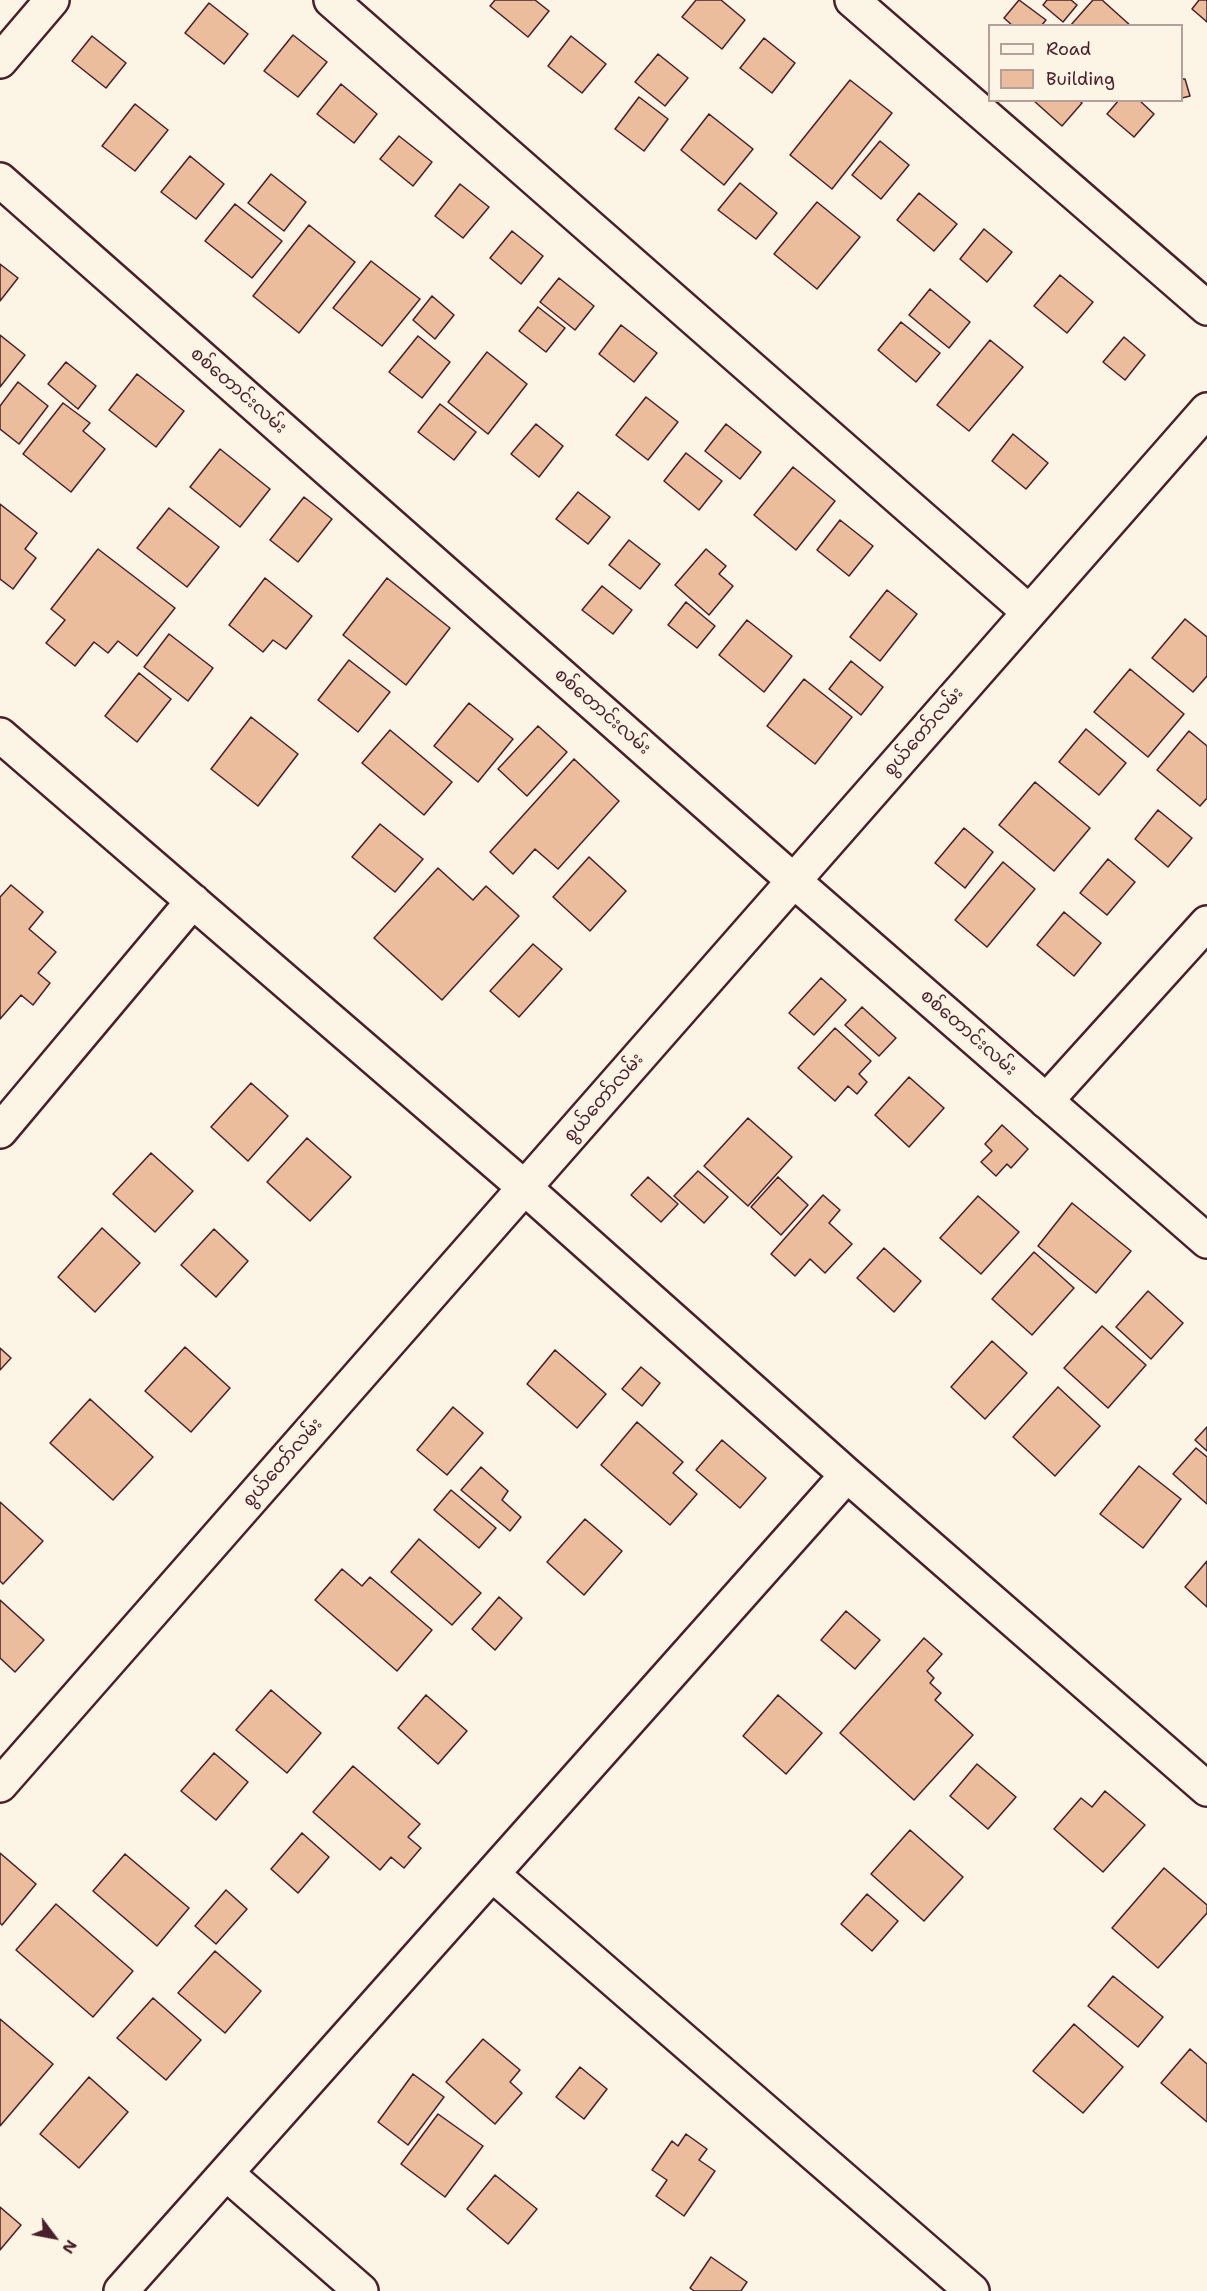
<!DOCTYPE html>
<meta charset="utf-8">
<style>
body{margin:0}
#map{position:relative;width:1207px;height:2291px;overflow:hidden;background:#fcf5e5;font-family:"Shantell Sans",sans-serif}
canvas{display:block}
.legend{position:absolute;left:988px;top:24px;width:195px;height:78px;box-sizing:border-box;background:#fcf5e5;border:2px solid #b59f9b;margin:0;padding:8px 10px;list-style:none;font-size:18px;color:#4a1f2b}
.legend li{display:flex;align-items:center;gap:12px;height:30px}
.legend b{width:30px;border:2px solid #b59f9b}
.north{position:absolute;left:24px;top:2207px;width:60px;height:60px;-webkit-text-stroke:4px #fcf5e5;paint-order:stroke;rotate:122deg;font-size:16px;font-weight:700;line-height:24px;text-align:center;color:#4a1f2b}
.north::after{content:'';display:block;margin:auto;width:21px;height:27px;background:#4a1f2b;clip-path:polygon(50% 0,100% 100%,50% 72%,0 100%)}
</style>
<div id="map">
<canvas width="1207" height="2291"></canvas>
<ul class="legend">
<li><b style="height:8px;background:#fcf5e5"></b>Road</li>
<li><b style="height:16px;background:#ecbd9d"></b>Building</li>
</ul>
<div class="north">N</div>
</div>
<script>
const c = document.querySelector('canvas').getContext('2d');
c.lineJoin = 'round';
function paint(path, color) { c.fillStyle = color; c.fill(path, 'evenodd'); }
const shape = rows => new Path2D(rows.map(r => 'M' + r).join(''));
function stroke(path, color, width, dash) { c.strokeStyle = color; c.lineWidth = width; c.lineCap = dash ? 'butt' : 'round'; c.setLineDash(dash || []); c.stroke(path); }
function label(font, color, halo, rows, align = 'center') {
  c.font = font + ' "Shantell Sans","Noto Sans Myanmar",sans-serif'; c.lineWidth = 6; c.setLineDash([]); c.textBaseline = 'middle'; c.strokeStyle = halo; c.fillStyle = color; for (const [text, x, y, turn = 0] of rows) {
    c.save(); c.translate(x, y); c.rotate((+turn || 0) * Math.PI / 180); c.textAlign = isNaN(turn) ? turn : align; if (halo) c.strokeText(text, 0, 0); c.fillText(text, 0, 0); c.restore();
  }
}
const building = shape([
 [495,0,535,0,549,11,528,37,490,6,495,0],
 [696,0,721,0,745,20,722,49,682,17,696,0],
 [1019,0,1046,20,1041,26,1013,26,1004,18,1019,0],
 [1047,0,1071,0,1077,5,1063,22,1043,5,1047,0],
 [1093,0,1102,0,1131,26,1070,26,1093,0],
 [1199,0,1207,0,1207,22,1192,9,1199,0],
 [209,3,248,34,224,64,185,33,209,3],
 [293,35,327,62,298,97,264,71,293,35],
 [92,36,126,63,106,88,72,61,92,36],
 [571,36,606,64,582,93,548,66,571,36],
 [764,38,795,63,772,93,740,68,764,38],
 [658,54,688,78,665,106,635,82,658,54],
 [1182,79,1185,79,1190,96,1182,98,1182,79],
 [850,80,892,113,832,189,790,155,850,80],
 [341,84,377,114,354,143,317,114,341,84],
 [639,97,668,119,644,151,615,129,639,97],
 [1033,100,1079,100,1082,103,1062,126,1033,100],
 [1119,100,1139,100,1154,114,1134,137,1107,114,1119,100],
 [135,104,168,130,135,171,102,146,135,104],
 [709,114,753,149,724,185,681,150,709,114],
 [399,136,432,162,413,186,380,159,399,136],
 [880,141,909,165,881,199,852,175,880,141],
 [190,156,224,184,196,219,161,192,190,156],
 [271,174,306,202,284,231,248,203,271,174],
 [740,183,777,213,756,239,718,210,740,183],
 [460,184,489,207,463,238,435,216,460,184],
 [919,193,957,224,934,251,897,220,919,193],
 [817,202,860,237,817,289,774,254,817,202],
 [235,204,282,241,252,278,205,241,235,204],
 [309,225,355,262,299,333,253,296,309,225],
 [984,229,1012,252,987,282,960,259,984,229],
 [512,231,543,256,521,284,490,258,512,231],
 [371,261,420,299,382,346,333,308,371,261],
 [0,264,18,278,0,301,0,264],
 [1060,275,1093,302,1067,333,1034,306,1060,275],
 [559,278,594,306,575,330,540,302,559,278],
 [930,289,970,322,949,348,909,315,930,289],
 [432,296,454,315,435,339,413,320,432,296],
 [538,307,565,328,546,352,519,331,538,307],
 [901,322,940,353,916,382,878,350,901,322],
 [621,325,657,353,634,382,599,354,621,325],
 [0,335,25,355,0,387,0,335],
 [418,336,450,362,422,398,389,372,418,336],
 [1124,337,1145,355,1125,380,1103,362,1124,337],
 [990,340,1023,367,969,431,937,405,990,340],
 [487,352,527,384,488,434,448,402,487,352],
 [66,362,96,386,78,409,48,384,66,362],
 [137,374,184,411,156,447,109,410,137,374],
 [18,382,48,406,19,444,0,429,0,406,18,382],
 [646,397,678,422,648,460,616,435,646,397],
 [63,403,90,423,83,431,105,449,71,492,23,454,63,403],
 [440,404,476,432,454,460,418,432,440,404],
 [536,424,563,446,539,477,511,454,536,424],
 [726,424,761,452,740,479,705,451,726,424],
 [1013,434,1048,463,1026,489,992,461,1013,434],
 [220,449,270,489,240,527,190,487,220,449],
 [686,453,722,481,699,510,664,481,686,453],
 [793,467,835,501,796,550,754,515,793,467],
 [578,492,610,517,588,544,556,519,578,492],
 [304,497,332,519,298,562,270,540,304,497],
 [0,504,37,533,25,549,36,558,13,589,0,579,0,504],
 [169,508,219,547,187,587,137,548,169,508],
 [840,520,873,546,849,576,817,550,840,520],
 [629,540,660,564,640,589,609,565,629,540],
 [98,549,175,608,137,656,118,641,108,653,94,642,75,666,46,643,65,620,51,609,98,549],
 [706,549,726,566,719,574,733,586,709,615,675,585,706,549],
 [265,578,312,616,286,649,273,640,263,652,229,625,265,578],
 [387,578,450,628,406,685,343,635,387,578],
 [602,586,632,610,613,634,582,610,602,586],
 [887,590,917,614,880,661,850,637,887,590],
 [686,602,715,626,697,648,668,625,686,602],
 [1185,619,1207,637,1207,676,1193,692,1152,658,1185,619],
 [747,620,792,656,764,692,719,655,747,620],
 [169,634,213,668,188,701,144,667,169,634],
 [349,660,390,692,358,732,318,700,349,660],
 [851,661,883,687,861,715,829,689,851,661],
 [1130,669,1184,714,1148,757,1094,712,1130,669],
 [139,673,171,699,137,742,105,716,139,673],
 [804,679,852,717,815,764,767,726,804,679],
 [469,703,513,739,478,782,434,746,469,703],
 [251,717,298,754,258,806,211,769,251,717],
 [538,726,567,752,527,796,498,769,538,726],
 [1086,729,1126,763,1099,795,1059,762,1086,729],
 [390,730,452,782,424,815,362,763,390,730],
 [1189,731,1207,746,1207,798,1200,806,1157,770,1189,731],
 [574,759,619,801,558,869,535,849,513,874,490,852,574,759],
 [1035,782,1090,828,1054,871,999,825,1035,782],
 [1158,810,1192,838,1168,867,1135,839,1158,810],
 [380,824,423,859,395,892,352,857,380,824],
 [964,828,993,852,965,888,935,863,964,828],
 [589,857,626,891,590,931,553,897,589,857],
 [1108,859,1135,882,1107,915,1080,893,1108,859],
 [1003,862,1035,889,987,947,955,920,1003,862],
 [438,868,473,900,486,886,519,916,442,1000,374,938,438,868],
 [11,885,43,912,29,929,56,952,38,973,50,983,33,1005,21,995,0,1019,0,897,11,885],
 [1064,912,1101,943,1074,976,1037,945,1064,912],
 [533,944,562,969,519,1017,490,991,533,944],
 [821,978,846,1000,814,1035,789,1013,821,978],
 [862,1007,896,1038,879,1056,845,1025,862,1007],
 [835,1028,871,1061,859,1074,867,1082,857,1094,848,1086,835,1101,798,1068,835,1028],
 [909,1077,944,1108,909,1147,875,1115,909,1077],
 [251,1083,288,1116,248,1161,211,1127,251,1083],
 [748,1118,792,1157,748,1206,704,1166,748,1118],
 [1002,1125,1028,1149,1011,1168,1007,1164,996,1176,981,1162,992,1151,985,1144,1002,1125],
 [307,1138,351,1177,310,1221,267,1182,307,1138],
 [151,1153,193,1191,155,1232,113,1194,151,1153],
 [698,1171,728,1197,704,1223,674,1196,698,1171],
 [648,1177,678,1204,661,1222,631,1195,648,1177],
 [778,1177,808,1205,781,1235,751,1207,778,1177],
 [823,1195,840,1210,829,1223,852,1244,825,1273,810,1259,795,1276,771,1254,823,1195],
 [978,1196,1019,1232,981,1274,940,1238,978,1196],
 [1072,1203,1131,1251,1096,1293,1038,1246,1072,1203],
 [102,1228,140,1263,95,1312,58,1277,102,1228],
 [214,1229,248,1261,216,1297,181,1265,214,1229],
 [884,1248,921,1281,894,1312,857,1278,884,1248],
 [1034,1252,1074,1288,1032,1335,992,1299,1034,1252],
 [1148,1291,1183,1323,1151,1359,1116,1327,1148,1291],
 [1102,1326,1146,1365,1108,1408,1064,1368,1102,1326],
 [992,1341,1027,1373,985,1419,951,1387,992,1341],
 [185,1347,230,1388,191,1432,145,1391,185,1347],
 [0,1348,11,1358,0,1370,0,1348],
 [555,1350,606,1394,577,1428,527,1384,555,1350],
 [641,1367,660,1383,642,1406,622,1389,641,1367],
 [1058,1387,1100,1426,1055,1476,1013,1437,1058,1387],
 [90,1399,153,1457,113,1500,50,1443,90,1399],
 [453,1407,483,1433,447,1475,417,1450,453,1407],
 [637,1422,683,1462,673,1473,697,1494,670,1525,601,1465,637,1422],
 [1207,1427,1207,1451,1195,1440,1207,1427],
 [722,1440,766,1478,740,1508,696,1470,722,1440],
 [1196,1448,1207,1457,1207,1504,1173,1474,1196,1448],
 [1139,1466,1181,1499,1143,1548,1100,1514,1139,1466],
 [481,1467,508,1491,502,1500,521,1517,510,1531,461,1490,481,1467],
 [451,1490,496,1528,479,1548,434,1510,451,1490],
 [0,1502,43,1541,3,1584,0,1581,0,1502],
 [585,1519,622,1551,584,1595,547,1562,585,1519],
 [419,1539,481,1593,452,1625,391,1572,419,1539],
 [1207,1561,1207,1607,1185,1587,1207,1561],
 [342,1569,362,1586,370,1577,432,1630,397,1671,315,1600,342,1569],
 [499,1597,522,1618,495,1650,472,1629,499,1597],
 [0,1600,44,1640,15,1672,0,1658,0,1600],
 [846,1611,880,1640,855,1669,821,1640,846,1611],
 [924,1638,942,1654,927,1671,934,1678,930,1683,941,1693,935,1700,973,1735,914,1800,840,1733,924,1638],
 [271,1690,321,1733,287,1773,236,1730,271,1690],
 [426,1695,467,1731,438,1764,398,1728,426,1695],
 [778,1695,822,1733,786,1774,743,1736,778,1695],
 [214,1753,248,1782,216,1820,181,1791,214,1753],
 [977,1764,1016,1797,988,1829,950,1796,977,1764],
 [353,1766,420,1824,408,1837,421,1848,404,1868,391,1857,380,1870,313,1812,353,1766],
 [1105,1791,1145,1825,1103,1872,1054,1829,1081,1798,1092,1807,1105,1791],
 [910,1830,963,1877,924,1921,871,1874,910,1830],
 [302,1833,329,1857,298,1893,271,1869,302,1833],
 [0,1853,36,1884,2,1925,0,1923,0,1853],
 [125,1854,189,1908,157,1946,93,1891,125,1854],
 [1164,1868,1207,1905,1207,1913,1158,1968,1112,1928,1164,1868],
 [226,1890,247,1909,216,1944,195,1926,226,1890],
 [867,1894,898,1921,872,1951,841,1924,867,1894],
 [56,1904,133,1971,93,2017,16,1950,56,1904],
 [215,1951,261,1991,225,2033,178,1993,215,1951],
 [1113,1976,1163,2017,1138,2047,1088,2006,1113,1976],
 [153,1998,201,2040,166,2080,117,2038,153,1998],
 [0,2019,53,2064,0,2126,0,2019],
 [1074,2024,1123,2067,1083,2113,1033,2071,1074,2024],
 [483,2039,520,2070,510,2082,522,2093,495,2124,446,2082,483,2039],
 [1190,2049,1207,2064,1207,2122,1161,2083,1190,2049],
 [580,2067,607,2089,584,2119,556,2097,580,2067],
 [413,2074,444,2097,408,2145,378,2122,413,2074],
 [89,2077,128,2112,79,2168,40,2134,89,2077],
 [438,2114,483,2146,445,2197,401,2164,438,2114],
 [686,2134,707,2149,699,2160,715,2171,684,2216,656,2196,667,2180,652,2170,672,2141,678,2146,686,2134],
 [495,2175,537,2209,508,2244,467,2209,495,2175],
 [0,2207,21,2225,0,2250,0,2207],
 [711,2257,747,2282,741,2291,694,2291,690,2288,711,2257]
]);
const street = shape([
 [331,0,1029,612],
 [852,0,1207,308],
 [0,61,52,0],
 [0,735,525,1188,847,1475,1207,1789],
 [1046,1101,1207,923],
 [0,1131,193,901],
 [492,1874,972,2291],
 [226,2173,361,2291],
 [121,2291,847,1475]
]);
const secondary = shape([
 [0,180,794,881,1207,1241],
 [0,1785,1207,410]
]);
const streetNames = [
 ["စစ်တောင်းလမ်း",238,391,41],
 ["စစ်တောင်းလမ်း",602,712,41],
 ["စွယ်တော်လမ်း",924,732,-49],
 ["စစ်တောင်းလမ်း",968,1033,41],
 ["စွယ်တော်လမ်း",604,1098,-49],
 ["စွယ်တော်လမ်း",283,1463,-49]
];
paint(building, '#ecbd9d');
stroke(building, '#4a1f2b', 1.5);
stroke(street, '#4a1f2b', 38);
stroke(secondary, '#4a1f2b', 38);
stroke(street, '#fcf5e5', 33);
stroke(secondary, '#fcf5e5', 33);
label('18px', '#4a1f2b', '#fcf5e5', streetNames);
</script>
